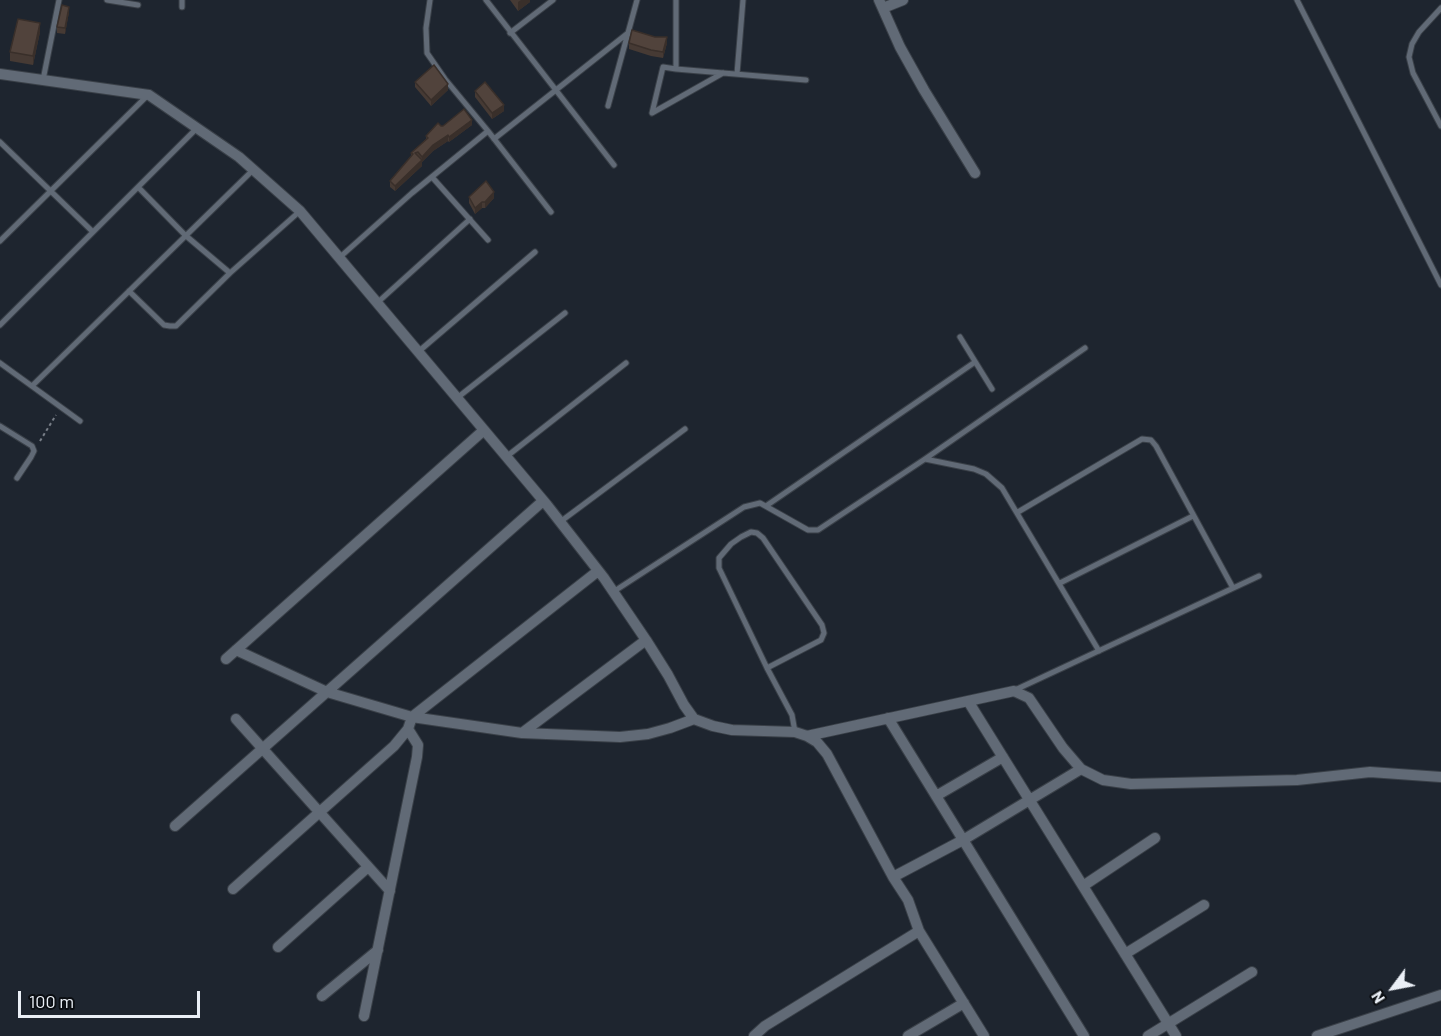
<!DOCTYPE html>
<style>
body{margin:0}
#map{position:relative;width:1441px;height:1036px;overflow:hidden;background:#1e252f;font-family:Barlow,sans-serif}
canvas{display:block}
.north{position:absolute;left:1363px;top:958px;width:60px;height:60px;-webkit-text-stroke:4px #0b0e12;paint-order:stroke;rotate:238deg;font-size:16px;font-weight:700;line-height:24px;text-align:center;color:#eaeff6}
.north::after{content:'';display:block;margin:auto;width:21px;height:27px;background:#eaeff6;clip-path:polygon(50% 0,100% 100%,50% 72%,0 100%)}
.scale{position:absolute;left:18px;top:991px;width:182px;height:27px;box-sizing:border-box;border:3px solid #eaeff6;border-top:0;padding-left:8px;font-size:18px;line-height:21px;white-space:nowrap;color:#eaeff6;-webkit-text-stroke:4px #0b0e12;paint-order:stroke}
</style>
<div id="map">
<canvas width="1441" height="1036"></canvas>
<div class="north">N</div>
<div class="scale">100 m</div>
</div>
<script>
const c = document.querySelector('canvas').getContext('2d');
c.lineJoin = 'round';
const shape = rows => new Path2D(rows.map(r => 'M' + r).join(''));
function stroke(path, color, width, dash) { c.strokeStyle = color; c.lineWidth = width; c.lineCap = dash ? 'butt' : 'round'; c.setLineDash(dash || []); c.stroke(path); }
function paint(path, color) { c.fillStyle = color; c.fill(path, 'evenodd'); }
const path = shape([
 [40,441,56,415]
]);
const service = shape([
 [107,0,138,5],
 [430,0,426,28,427,53,445,79,488,131,551,212],
 [486,0,614,165],
 [1297,0,1441,285],
 [182,7,182,0],
 [1441,8,1419,32,1412,44,1409,57,1413,73,1441,126],
 [510,33,553,0],
 [676,69,676,0],
 [723,73,652,113,663,67,676,69,723,73,806,80],
 [737,74,743,0],
 [43,80,59,0],
 [608,106,637,0],
 [494,139,628,33],
 [0,142,93,232],
 [432,177,488,240],
 [138,187,185,235,230,273,300,211],
 [0,241,148,95],
 [339,258,412,193,488,131],
 [129,291,164,325,170,326,176,326,230,273],
 [377,303,470,219],
 [0,325,197,128],
 [960,337,992,389],
 [418,352,535,252],
 [0,363,80,421],
 [32,386,253,170],
 [457,398,565,313],
 [0,426,32,446,34,451,31,457,17,478],
 [506,457,626,363],
 [925,459,974,469,986,474,1002,488,1099,651],
 [766,506,975,362],
 [1018,512,1142,439,1151,440,1156,446,1233,588],
 [560,522,685,429],
 [1060,583,1193,516],
 [613,592,744,507,760,503,808,530,818,530,925,459,1085,348],
 [767,668,821,640,824,633,822,625,763,538,757,533,751,532,741,537,731,544,719,558,719,568,767,668,792,715,795,732],
 [1015,690,1259,576]
]);
const minor = shape([
 [879,0,900,47,924,90,975,173],
 [883,8,903,0],
 [0,74,149,95,239,157,300,211,547,505,604,578,646,640,668,675,684,705,694,719,713,726,732,730,795,732,807,736,1014,691,1029,698,1063,748,1081,769,1103,780,1131,784,1297,780,1370,772,1441,777],
 [236,650,327,692,412,717,522,733,620,737,648,734,670,728,694,719],
 [226,659,484,430],
 [968,701,1176,1036],
 [888,718,1084,1036],
 [236,719,390,891],
 [522,733,646,640],
 [807,736,817,742,827,754,893,877,908,900,919,931,984,1036],
 [936,796,1003,757],
 [175,826,543,501],
 [893,877,963,840,1081,769],
 [1083,886,1155,838],
 [233,889,394,746,408,729,412,717,598,571],
 [278,947,368,867],
 [1125,954,1204,905],
 [322,996,378,950],
 [364,1016,417,757,418,745,408,729],
 [754,1036,765,1026,919,931],
 [908,1036,964,1003],
 [1148,1036,1252,972],
 [1317,1036,1441,995]
]);
const wall = shape([
 [510,0,530,0,530,2,518,11],
 [69,12,65,34,57,33,57,27],
 [40,32,33,65,10,61,10,52],
 [629,43,667,43,663,58,651,56,629,49],
 [415,82,448,90,431,106,415,87],
 [475,91,504,111,492,119,475,97],
 [472,125,449,142,448,141,433,151,422,162,422,166,395,191,390,187,390,181,411,156,411,153,426,139,426,136,441,126],
 [469,197,494,198,485,208,482,208,475,214,469,203]
]);
const shadedWall = shape([
 [521,0,530,0,530,2,518,11,518,2],
 [69,7,69,12,65,34,65,28],
 [40,23,40,32,33,65,33,56],
 [667,37,667,43,663,58,663,52],
 [448,84,448,90,431,106,431,100],
 [504,105,504,111,492,119,492,113],
 [472,120,472,125,449,142,449,137],
 [448,135,448,141,433,151,422,162,422,157,433,145],
 [422,160,422,166,395,191,395,186],
 [494,192,494,198,485,208,485,202],
 [482,202,482,208,475,214,475,208]
]);
const building = shape([
 [62,5,69,7,65,28,57,27,62,5],
 [18,19,40,23,33,56,10,52,18,19],
 [632,30,655,37,667,37,663,52,651,50,629,43,632,30],
 [434,65,448,84,431,100,415,82,434,65],
 [485,82,504,105,492,113,475,91,485,82],
 [464,109,472,120,449,137,448,135,433,145,422,157,418,152,415,153,422,160,395,186,390,181,413,154,411,153,428,138,426,136,438,123,441,126,443,126,464,109],
 [486,181,494,192,485,202,482,202,475,208,469,197,486,181]
]);
stroke(service, '#3a4048', 7);
stroke(minor, '#3a4048', 12);
stroke(path, '#787e87', 2, [3, 3]);
stroke(service, '#616a76', 5);
stroke(minor, '#616a76', 10);
paint(wall, '#463a34');
paint(shadedWall, '#392f2a');
paint(building, '#51433c');
stroke(building, '#392f2a', 1.5);
</script>
